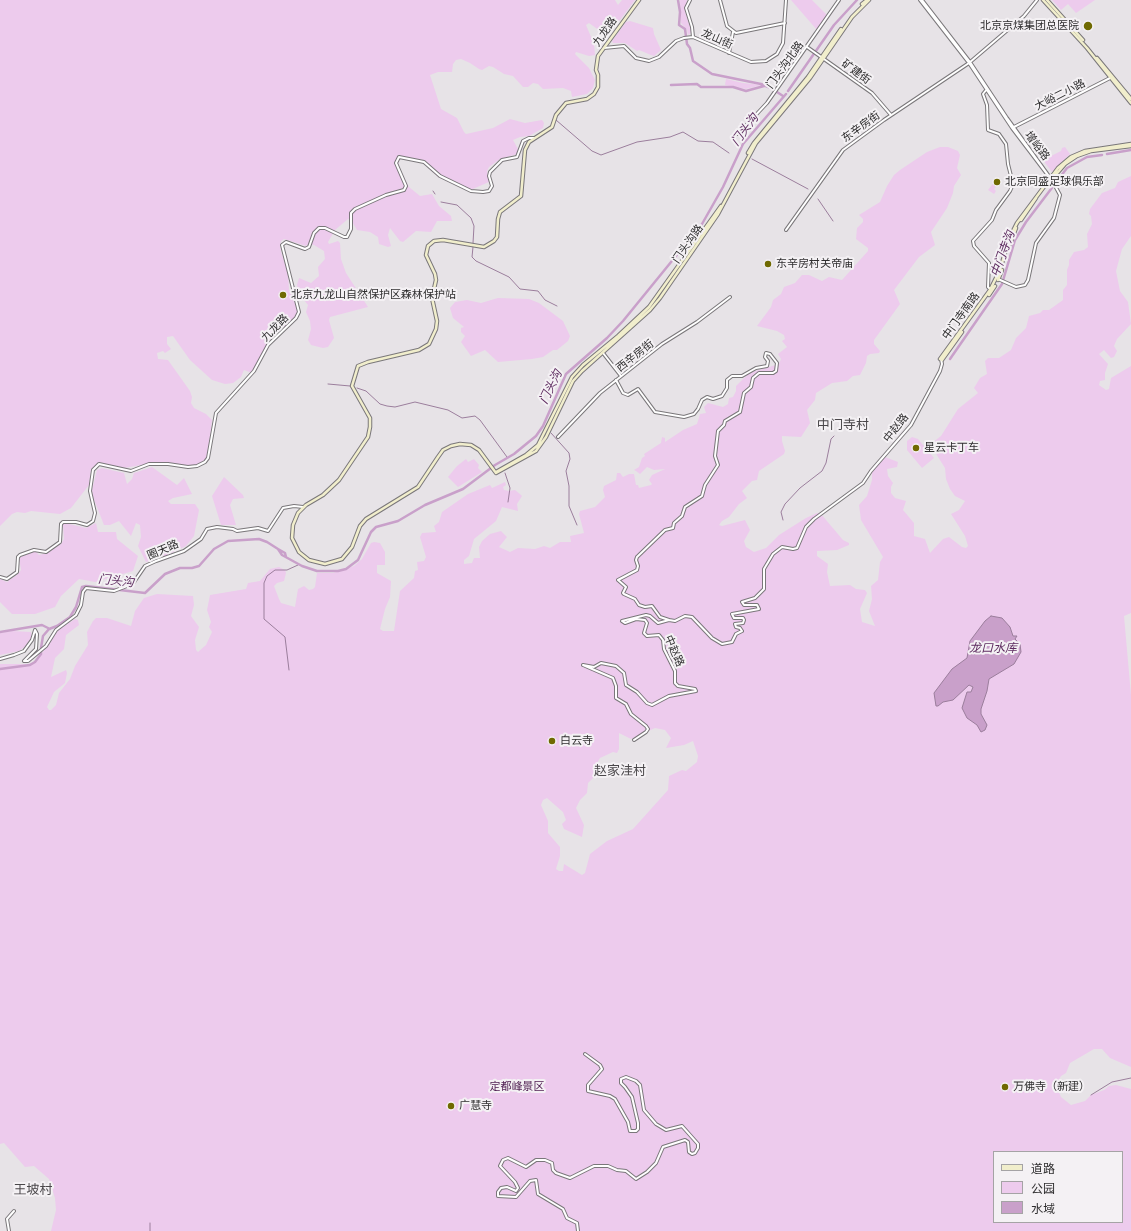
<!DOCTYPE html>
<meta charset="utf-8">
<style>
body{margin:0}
#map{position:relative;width:1131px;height:1231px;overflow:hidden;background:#e7e3e7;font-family:Montserrat,"Noto Sans SC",sans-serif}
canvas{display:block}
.legend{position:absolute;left:993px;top:1151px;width:130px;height:72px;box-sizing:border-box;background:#f4f1f4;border:1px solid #a5a3a5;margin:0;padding:5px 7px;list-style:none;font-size:12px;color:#2f2e2f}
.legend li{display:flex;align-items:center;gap:8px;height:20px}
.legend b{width:20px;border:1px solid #a5a3a5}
</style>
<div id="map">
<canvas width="1131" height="1231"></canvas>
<ul class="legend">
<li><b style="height:5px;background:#f1eecc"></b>道路</li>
<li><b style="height:11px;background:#edcbed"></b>公园</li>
<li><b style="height:11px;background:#c9a0ca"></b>水域</li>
</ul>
</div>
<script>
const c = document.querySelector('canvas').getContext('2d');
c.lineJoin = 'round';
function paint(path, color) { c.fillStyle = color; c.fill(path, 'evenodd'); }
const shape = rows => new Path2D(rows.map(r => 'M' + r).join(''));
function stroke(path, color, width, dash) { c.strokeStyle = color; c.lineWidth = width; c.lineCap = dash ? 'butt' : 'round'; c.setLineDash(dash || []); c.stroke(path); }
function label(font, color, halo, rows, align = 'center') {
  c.font = font + ' Montserrat,"Noto Sans SC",sans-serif'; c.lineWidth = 4; c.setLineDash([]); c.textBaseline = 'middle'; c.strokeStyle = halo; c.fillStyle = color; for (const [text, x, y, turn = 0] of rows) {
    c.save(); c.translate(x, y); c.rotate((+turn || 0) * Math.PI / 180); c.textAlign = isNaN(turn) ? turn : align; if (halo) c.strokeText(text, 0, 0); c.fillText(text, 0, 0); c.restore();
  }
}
const green = shape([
 [0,0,615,0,618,5,622,0,635,0,620,20,609,29,607,36,589,23,586,25,594,44,595,55,589,56,576,52,575,54,589,68,595,80,593,88,587,94,572,97,571,91,563,88,543,89,538,84,533,83,528,87,523,87,513,76,504,74,493,67,489,66,482,70,479,69,470,63,461,59,456,60,453,64,452,72,438,72,430,75,441,109,457,118,464,132,466,134,493,128,510,119,525,123,542,120,544,123,543,128,529,136,520,137,513,140,518,149,517,154,500,159,489,167,487,171,489,182,468,191,438,177,421,161,400,158,398,165,409,187,420,196,432,194,439,206,451,216,452,221,437,221,431,232,416,231,403,242,400,241,390,228,388,235,391,246,388,247,379,244,378,237,370,232,357,230,351,220,348,219,335,230,328,242,329,244,338,241,340,243,341,259,346,273,368,307,330,317,329,320,334,338,328,347,323,348,311,345,308,340,311,329,310,321,306,312,308,305,299,294,297,285,299,278,311,283,319,276,318,267,325,259,324,251,314,245,309,244,306,246,284,239,281,241,280,246,281,252,288,273,289,290,298,307,299,315,282,329,277,327,266,340,267,345,252,373,244,370,241,377,233,383,225,384,212,380,190,360,173,336,167,337,167,344,171,349,165,353,163,351,157,353,158,359,168,360,190,391,192,397,191,403,194,408,206,414,212,420,208,455,204,464,191,467,153,463,124,468,98,463,91,469,89,485,71,508,60,514,31,511,25,513,17,512,12,514,0,526],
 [680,0,687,0,685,12,692,32,688,35,687,30,681,23],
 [791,0,812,0,827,15,817,30],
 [1052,0,1095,0,1076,13,1068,4,1061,10],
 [630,21,653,28,654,34,661,50,654,56,651,55,639,50,637,51,625,43,613,43,612,41,626,22],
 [726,79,743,83,762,85,746,89,725,85],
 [940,147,948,147,958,151,960,155,957,168,961,175,954,186,953,193,947,208,931,232,935,245,919,257,894,290,900,304,874,340,874,344,880,351,879,353,870,354,867,356,866,363,860,375,853,376,847,381,832,383,816,393,815,400,807,410,810,423,801,437,782,436,782,441,785,451,784,454,759,471,757,480,752,481,742,491,747,498,739,504,729,517,722,521,719,525,722,526,745,520,750,530,744,541,746,547,754,552,766,548,779,535,806,518,817,513,821,514,843,540,849,543,849,545,837,550,817,551,817,556,828,564,827,572,830,586,850,585,856,589,865,590,867,593,860,609,862,622,875,626,869,611,872,599,871,586,878,580,880,562,883,557,861,520,859,505,867,496,872,480,872,472,885,457,898,462,897,467,887,469,888,476,893,483,891,487,891,493,895,498,906,501,903,510,914,523,914,536,925,539,930,553,943,539,949,537,962,547,966,548,968,546,965,536,951,514,959,510,965,501,955,496,950,489,946,479,945,468,933,449,932,443,941,436,958,409,978,393,974,388,980,378,987,374,985,361,988,358,999,358,1011,350,1016,338,1026,328,1029,316,1040,313,1043,310,1049,310,1063,300,1063,290,1067,285,1067,270,1069,265,1069,260,1074,252,1084,250,1088,247,1087,234,1092,224,1091,216,1089,214,1090,209,1102,193,1115,188,1118,182,1131,176,1131,236,1122,249,1116,271,1120,291,1128,302,1131,324,1117,339,1114,346,1117,351,1114,357,1111,358,1104,350,1099,354,1108,364,1105,373,1105,380,1100,381,1099,385,1106,390,1109,389,1111,378,1131,366,1131,613,1124,616,1131,695,1131,1067,1110,1058,1102,1049,1094,1049,1070,1063,1066,1073,1061,1076,1058,1081,1057,1088,1061,1097,1071,1105,1085,1101,1091,1095,1104,1090,1109,1086,1116,1085,1131,1089,1131,1231,51,1231,56,1210,55,1198,49,1179,34,1166,25,1167,4,1143,0,1144,0,664,28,664,38,660,55,632,75,619,78,620,79,625,66,635,64,649,55,658,51,677,64,671,66,670,67,673,65,683,54,692,47,707,49,710,51,710,56,705,59,693,70,679,75,666,88,645,87,632,93,621,96,618,107,618,131,626,135,611,144,598,157,594,193,596,194,605,191,616,199,627,195,640,196,650,198,652,206,645,212,632,209,627,211,622,207,610,210,595,246,589,248,583,260,581,270,569,279,567,285,570,286,573,284,581,277,583,274,586,279,599,281,603,295,607,298,589,304,586,309,590,313,589,315,587,317,573,333,573,354,566,362,559,371,543,374,542,380,543,385,552,385,565,377,565,377,573,391,581,390,597,385,609,380,629,383,631,394,631,400,591,414,578,415,571,418,570,417,562,424,561,426,557,420,537,422,533,436,532,434,526,439,522,442,512,468,494,490,485,492,488,505,482,506,485,503,487,504,490,509,491,515,490,520,494,522,496,517,504,518,511,502,507,496,521,474,539,469,556,464,560,464,564,472,563,474,558,480,558,479,547,482,541,490,534,501,531,507,537,499,547,510,552,518,548,535,549,544,546,550,548,560,542,571,542,570,536,584,533,579,514,580,511,595,507,605,497,603,490,604,486,616,480,617,473,620,473,623,477,629,474,634,474,636,485,638,485,639,488,651,485,652,484,649,480,652,475,665,469,654,470,647,467,640,474,636,471,634,470,639,467,642,458,645,456,644,454,661,443,662,437,665,438,665,442,683,430,697,424,700,414,706,413,704,407,708,403,723,407,728,404,729,398,733,397,736,391,736,386,749,373,779,364,781,359,778,354,787,347,782,341,785,339,784,335,777,331,757,326,771,307,773,300,781,294,784,287,795,283,802,275,809,275,822,281,829,277,842,280,868,251,868,248,856,239,857,228,863,222,863,219,859,215,880,202,887,186,894,175,900,170,927,152],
 [655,728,665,730,671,738,666,748,684,745,693,741,698,756,697,762,686,771,682,770,669,776,668,790,633,829,607,841,590,854,585,873,582,875,564,864,563,871,559,871,556,869,560,856,560,847,548,833,548,821,541,805,543,800,547,798,563,812,566,820,562,824,564,829,582,837,584,825,576,808,580,800,587,793,588,783,594,777,594,768,600,758,613,752,617,753,619,749,619,733,631,739],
 [994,1152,1122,1152,1122,1222,994,1222],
 [1065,147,1070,154,1052,172,1043,160,1061,151,1062,148],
 [997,178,1001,181,994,189,996,191,994,194,988,190],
 [498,298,529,299,539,303,563,321,570,336,568,341,557,350,553,350,543,357,532,359,498,362,485,350,471,356,461,342,465,336,461,332,461,328,464,327,453,318,450,308,455,302,467,300,481,303],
 [912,437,918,439,934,458,922,468,907,450,907,441],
 [466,459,468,462,474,459,479,465,478,468,482,472,458,487,448,477,457,466],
 [152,467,177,485,184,478,192,494,173,498,168,501,171,504,195,504,199,510,194,536,186,546,163,557,146,562,138,546,141,537,140,525,136,523,131,536,119,521,110,525,104,525,93,497,92,490,97,470,102,468,124,473,127,484,132,479,134,473],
 [224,477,243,495,244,498,233,499,230,505,236,525,221,525,212,496],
 [65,523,86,528,96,523,98,532,116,532,117,539,138,556,133,571,95,582,79,579,61,596,55,607,35,614,12,614,0,602,0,579,7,582,18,574,21,570,19,558,35,551,39,555,47,553,61,544,64,539,63,524],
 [12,631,31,632,32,638,26,646,19,651,0,655,0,633]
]);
const water = shape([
 [991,616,1002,618,1010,627,1013,636,1017,636,1015,639,1020,644,1021,652,1014,664,989,679,987,691,981,709,981,714,987,725,985,730,981,732,977,725,967,718,962,708,967,692,971,692,973,687,969,685,953,700,943,702,938,706,936,706,934,693,952,669,967,658,970,641,985,621,991,616]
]);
const stream = shape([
 [556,120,592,151,601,155,637,142,670,137,683,132,698,141,713,142,729,153],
 [752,159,808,189],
 [433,191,435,194],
 [818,199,833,221],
 [441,202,457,205,471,218,474,226,473,243],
 [473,247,472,257,476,261,509,277,520,289,538,291,545,300,557,306],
 [328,384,350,386],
 [357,388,366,391,380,404,387,406,395,407,415,402,448,410,462,418,475,416,480,420,507,457],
 [551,433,569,453,570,459,566,471,569,486,569,506,577,525],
 [505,473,510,488,508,502],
 [783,520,781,512,785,504,800,488,822,471,826,463,831,439,834,436],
 [289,670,285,637,264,619,264,583,267,576,275,570,287,570,298,565],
 [1091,1095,1112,1082,1131,1078],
 [150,1231,150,1223]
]);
const river = shape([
 [678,0,680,12,679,25,685,29,687,44,690,48,693,61,712,74,761,84,773,89],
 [671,85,697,84,701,87,733,87,746,91,764,86],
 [788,91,834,25,857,0],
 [777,92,783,96],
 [1107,154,1131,150],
 [950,359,1002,284,1015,240,1026,222,1067,168,1087,157,1102,155],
 [278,549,285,553,286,557],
 [0,632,42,625,50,629],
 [41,648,43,636,49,629,57,626,70,617,76,607,82,587,86,586,145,593,165,574,180,568,192,568,199,566,214,549,228,541,259,539,267,542,278,549,282,555,302,566,317,571,338,571,346,569,358,560,371,532,376,527,398,521,425,505,463,489,495,465,514,454,536,436,543,426,566,374,607,338,623,321,702,224,723,187,743,144,786,94],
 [0,669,30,665,35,662,41,654,41,651]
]);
const tertiary = shape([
 [690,0,686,8,692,27,693,37],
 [720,0,727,26,736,33,785,23],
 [920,0,969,63,1012,128,1053,182,1060,195,1054,218,1036,243,1028,280,1025,285,1016,287,998,279],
 [922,0,970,62,1007,118,1051,179],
 [807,47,872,93,891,115],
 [604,48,624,46,636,58,649,61,659,57,676,41,684,38,693,37,751,62,766,61,777,54,783,43,786,0],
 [729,53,733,32],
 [987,89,983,94,987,105,988,130,999,134,1006,144,1008,164,1013,184,1010,191,996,210,992,220,973,241,974,246,989,263,988,287,991,290],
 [1014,127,1110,78],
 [738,134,767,103,839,0],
 [786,230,843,150,884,120,969,63,1024,16,1037,0],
 [603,353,621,376],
 [616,380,623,393,628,395,638,389,655,412,684,417,694,414,698,409,702,400,707,397,713,399,722,396,727,388,727,380,732,376,742,376,756,368,767,366,768,361,765,357,766,353,770,354,777,363,776,371,773,373,759,373,753,378,751,387,744,393,740,412,725,421,724,425,718,431,715,456,718,465,705,485,702,496,685,507,682,516,674,523,673,528,665,530,637,557,636,560,638,566,637,570,618,580,626,587,623,593,624,594,635,599,639,605,645,607,652,606,660,617,669,620],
 [558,437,600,393,662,344,697,322,730,297],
 [0,577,7,579,17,572,18,557,20,555,34,550,46,552,60,542,61,524,63,522,76,522,87,525,93,521,95,513,90,491,93,470,99,464,131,471,149,464,168,464,188,467,197,466,205,462,208,458,216,413,254,371,268,345,296,318,299,312,282,245,286,242,305,249,309,247,314,233,319,228,325,228,344,237,347,237,351,229,351,213,355,209,386,195,404,190,406,186,396,163,399,157,424,162,440,176,471,191,483,192,489,191,492,186,489,176,490,172,502,160,517,157,523,141,529,138,534,138],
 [0,659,14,655,24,651,32,640,35,630,37,634,36,649,24,661,28,661,46,646,56,630,76,615,81,605,83,592,86,588,114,591,127,586,134,582,145,566,156,561,184,551,201,539,207,529,217,527,233,529,237,531,258,528,268,531,283,508,294,506,303,507],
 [634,740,646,732,648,729,646,726,631,714,626,704,616,698,616,686,613,678,583,665,594,667,601,663,616,666,624,673,626,685,637,692,647,703,652,705,669,696,696,691,695,689,678,686,675,683,675,671,664,649,663,640,659,635,647,636,644,633,647,623,645,620,636,619,625,623,622,621,646,615,650,616,658,623,669,620,675,621,685,616,692,617,712,638,722,644,732,642,736,634,742,631,740,628,736,627,735,624,743,623,744,620,743,618,734,618,732,614,759,609,757,605,744,605,742,602,755,598,764,589,764,569,773,554,782,547,793,549,797,548,806,527,814,519,863,483,871,471,911,425,940,371,942,364,941,359],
 [9,1231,7,1219,14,1211],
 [578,1231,577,1223,567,1218,563,1209,538,1194,536,1180,530,1181,516,1197,498,1196,498,1192,501,1188,507,1187,516,1191,518,1188,515,1182,500,1166,503,1160,508,1158,526,1167,536,1160,545,1160,552,1163,553,1170,556,1173,570,1178,594,1166,608,1166,617,1170,626,1171,636,1179,647,1172,656,1163,663,1147,685,1140,688,1142,689,1152,692,1154,695,1153,698,1148,698,1144,682,1126,666,1130,656,1124,644,1110,640,1085,636,1081,626,1077,621,1079,621,1083,625,1087,632,1097,638,1123,638,1129,636,1131,630,1131,628,1122,615,1099,610,1096,588,1091,588,1085,602,1069,600,1065,585,1054]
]);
const secondary = shape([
 [639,0,598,56,596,70,598,75,598,87,594,94,587,99,566,103,556,115,552,127,529,142,525,150,521,196,500,212,498,219,497,237,494,241,484,247,443,240,434,241,428,246,426,255,435,274,436,280,432,298,437,321,436,329,429,344,419,350,368,362,358,366,352,386,370,418,370,427,368,437,339,480,323,495,306,505,298,513,293,525,292,538,299,552,309,560,325,564,342,559,352,547,360,526,366,519,418,487,438,457,443,450,451,446,460,444,471,445,479,450,496,473,536,451,546,437,573,381,582,371,650,310,660,298,718,214,756,143,810,78,852,17,869,0],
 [1043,0,1087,48,1131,103],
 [1047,0,1083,40],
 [862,4,867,0],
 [1097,58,1131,99],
 [748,153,754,143,808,77,841,29],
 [1047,185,1065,164,1077,156,1091,151,1131,146],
 [1021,220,1036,198],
 [1010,244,1016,228],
 [998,280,1002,270],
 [989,295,995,286],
 [940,359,990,290,1000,270,1009,239,1017,223,1058,168,1071,157,1085,151,1131,144],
 [942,360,962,332],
 [496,472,526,455,538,445,572,377,583,365,618,336,649,307,721,206]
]);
const markers = [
 [1088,26,5,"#6f6901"],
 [997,182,4,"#6f6901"],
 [768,264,4,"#6f6901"],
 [283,295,4,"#6f6901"],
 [916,448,4,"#6f6901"],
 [552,741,4,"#6f6901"],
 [1005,1087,4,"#6f6901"],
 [451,1106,4,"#6f6901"]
];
const poiNames = [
 ["北京京煤集团总医院",1079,26,"right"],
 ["北京同盛足球俱乐部",1005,182],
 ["东辛房村关帝庙",776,264],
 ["北京九龙山自然保护区森林保护站",291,295],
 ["星云卡丁车",924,448],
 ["白云寺",560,741],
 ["万佛寺（新建）",1013,1087],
 ["广慧寺",459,1106]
];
const streetNames = [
 ["九龙路",605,32,-55],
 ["龙山街",717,39,24],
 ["门头沟北路",785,65,-54],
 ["矿建街",856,72,36],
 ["大峪二小路",1060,95,-27],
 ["东辛房街",861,127,-36],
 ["增峪路",1037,146,53],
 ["门头沟路",688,244,-55],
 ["中门寺南路",961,316,-54],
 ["九龙路",275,328,-46],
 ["西辛房街",635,356,-38],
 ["中赵路",896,428,-52],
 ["圈天路",163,550,-23],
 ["中赵路",674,651,67]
];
const parkNames = [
 ["定都峰景区",517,1087]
];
const waterNames = [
 ["门头沟",745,130,-53],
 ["中门寺沟",1003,254,-70],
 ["门头沟",551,387,-64],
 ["门头沟",116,581,6],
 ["龙口水库",993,648]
];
const quarterNames = [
 ["中门寺村",843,425],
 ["赵家洼村",620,771],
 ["王坡村",33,1190]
];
paint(green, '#edcbed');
paint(water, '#c9a0ca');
stroke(water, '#9b7e9c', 1);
stroke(stream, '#9b7e9c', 1);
stroke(river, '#c9a0ca', 2.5);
stroke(tertiary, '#7a777a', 4);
stroke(secondary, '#7a777a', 4.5);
stroke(tertiary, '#fff', 2);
stroke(secondary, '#f1eecc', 2.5);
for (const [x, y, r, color] of markers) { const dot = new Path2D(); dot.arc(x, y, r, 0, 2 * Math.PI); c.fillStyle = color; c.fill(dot); stroke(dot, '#f4f1f4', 1.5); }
label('11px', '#2f2e2f', '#f4f1f4', poiNames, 'left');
label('11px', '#2f2e2f', '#f4f1f4', streetNames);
label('11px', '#4e1d51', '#f4f1f4', parkNames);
label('italic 12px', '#5e2c60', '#f4f1f4', waterNames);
label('13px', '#4a474a', '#f4f1f4', quarterNames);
</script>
